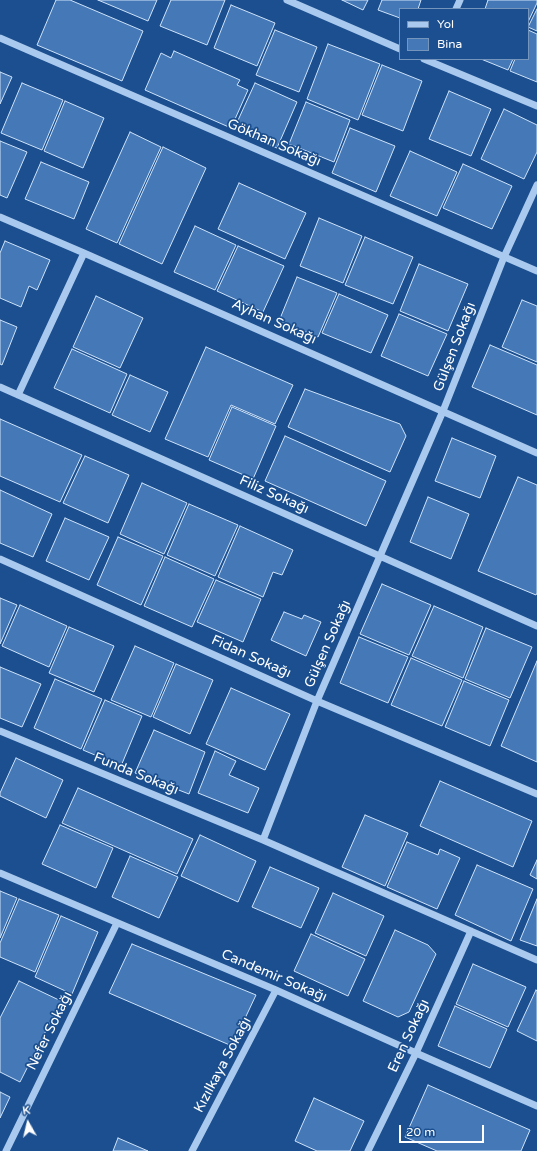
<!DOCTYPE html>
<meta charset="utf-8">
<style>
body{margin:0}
#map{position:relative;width:537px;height:1151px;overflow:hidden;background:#1b4f8f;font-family:"Varela Round",sans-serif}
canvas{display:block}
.legend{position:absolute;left:399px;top:8px;width:130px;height:52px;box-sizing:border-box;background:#1b4f8f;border:1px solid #7695bc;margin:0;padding:5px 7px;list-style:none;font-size:12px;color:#fff}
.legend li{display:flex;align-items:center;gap:8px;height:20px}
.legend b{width:20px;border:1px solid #7695bc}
.north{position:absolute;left:8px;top:1103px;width:40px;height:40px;-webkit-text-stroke:3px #1b4f8f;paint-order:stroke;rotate:352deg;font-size:11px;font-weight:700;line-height:16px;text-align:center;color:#fff}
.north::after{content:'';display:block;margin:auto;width:14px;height:18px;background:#fff;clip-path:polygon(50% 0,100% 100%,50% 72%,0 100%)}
.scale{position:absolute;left:399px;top:1125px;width:85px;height:18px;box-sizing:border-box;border:2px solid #fff;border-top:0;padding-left:5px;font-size:12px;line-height:14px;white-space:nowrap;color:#fff;-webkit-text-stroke:3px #1b4f8f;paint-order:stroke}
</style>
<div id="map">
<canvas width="537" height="1151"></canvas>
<ul class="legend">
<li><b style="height:5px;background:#a9c9ee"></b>Yol</li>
<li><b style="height:11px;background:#4478b7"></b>Bina</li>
</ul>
<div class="north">K</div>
<div class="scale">20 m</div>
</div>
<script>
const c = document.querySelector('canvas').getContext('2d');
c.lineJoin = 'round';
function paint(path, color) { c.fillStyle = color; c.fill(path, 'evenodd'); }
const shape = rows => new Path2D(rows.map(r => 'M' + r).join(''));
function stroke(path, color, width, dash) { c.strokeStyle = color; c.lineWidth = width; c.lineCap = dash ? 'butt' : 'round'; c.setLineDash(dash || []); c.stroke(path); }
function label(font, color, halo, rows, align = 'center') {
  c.font = font + ' "Varela Round",sans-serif'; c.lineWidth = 3.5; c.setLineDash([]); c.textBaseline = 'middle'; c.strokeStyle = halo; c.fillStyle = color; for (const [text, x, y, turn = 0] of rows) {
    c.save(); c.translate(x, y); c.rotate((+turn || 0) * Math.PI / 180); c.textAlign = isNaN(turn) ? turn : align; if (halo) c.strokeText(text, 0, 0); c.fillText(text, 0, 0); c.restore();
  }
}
const building = shape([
 [56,0,70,0,143,31,122,81,37,45,56,0],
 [98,0,157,0,148,21,98,0],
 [171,0,225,0,207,45,160,26,171,0],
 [342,0,368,0,363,10,342,0],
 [382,0,421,0,418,9,400,9,400,18,378,10,382,0],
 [488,0,537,0,537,3,528,22,528,9,485,9,488,0],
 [231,5,275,23,257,66,214,48,231,5],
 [537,9,537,31,528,27,537,9],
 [275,30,317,47,299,92,256,75,275,30],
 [528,30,537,34,537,82,510,71,515,59,528,59,528,30],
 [328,44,380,64,358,120,307,99,328,44],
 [174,51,240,80,237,85,248,90,231,128,145,90,161,53,171,58,174,51],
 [481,59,513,59,508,70,481,59],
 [382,65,422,81,403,131,362,115,382,65],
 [0,72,12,77,0,104,0,72],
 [22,83,63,100,42,150,1,133,22,83],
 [255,83,297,102,277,148,234,129,255,83],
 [449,91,491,109,471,156,429,139,449,91],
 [65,101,104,118,83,168,44,151,65,101],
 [306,102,350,120,334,162,289,144,306,102],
 [504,109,537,125,537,152,524,179,481,159,504,109],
 [350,128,395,146,376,192,332,173,350,128],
 [130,132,161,147,117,243,86,229,130,132],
 [0,141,27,152,7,198,0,195,0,141],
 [163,147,206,168,162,264,119,244,163,147],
 [410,151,457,172,437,216,390,196,410,151],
 [41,162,89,182,74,219,25,199,41,162],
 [463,164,512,186,492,229,443,208,463,164],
 [239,183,306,213,285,259,218,229,239,183],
 [319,218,362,236,343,283,300,266,319,218],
 [195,226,236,245,215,290,174,272,195,226],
 [365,237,413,257,393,304,345,285,365,237],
 [5,241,50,260,37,290,29,286,21,307,0,298,0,253,5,241],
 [238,246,284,266,263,312,217,291,238,246],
 [419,264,468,284,448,331,400,311,419,264],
 [297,277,337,293,318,337,279,321,297,277],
 [339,294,388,315,371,353,322,333,339,294],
 [96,296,143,318,120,368,73,347,96,296],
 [522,300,537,306,537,362,502,347,522,300],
 [399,314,447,334,428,376,381,356,399,314],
 [0,320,17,327,2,365,0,364,0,320],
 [490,345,537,365,537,415,472,387,490,345],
 [206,347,293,385,275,424,231,405,208,457,165,439,206,347],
 [72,349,127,374,110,413,54,388,72,349],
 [130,375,168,392,150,432,112,415,130,375],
 [305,389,400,424,406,436,390,472,288,427,305,389],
 [232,407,276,426,253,479,209,460,232,407],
 [0,419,82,455,60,502,0,476,0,419],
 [285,436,386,481,366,526,265,481,285,436],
 [452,438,496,456,480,498,435,481,452,438],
 [85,456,129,475,108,523,63,503,85,456],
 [518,477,537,485,537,593,536,595,478,571,518,477],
 [142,483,187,503,164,554,120,534,142,483],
 [0,490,52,514,33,557,0,543,0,490],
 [428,497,469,514,451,559,410,542,428,497],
 [189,504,238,525,215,576,167,555,189,504],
 [65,518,109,537,89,580,46,561,65,518],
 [240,526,293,550,282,575,273,572,263,597,218,577,240,526],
 [118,537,163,556,141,605,97,585,118,537],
 [165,557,214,579,192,627,144,606,165,557],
 [216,580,261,599,243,642,197,622,216,580],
 [382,584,431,605,409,655,360,634,382,584],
 [0,598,17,605,0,644,0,598],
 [20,605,67,626,49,667,2,646,20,605],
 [434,606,483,627,463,678,412,656,434,606],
 [284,612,302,619,304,615,321,622,306,656,271,640,284,612],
 [69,627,114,646,94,692,49,673,69,627],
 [486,628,532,647,510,698,465,679,486,628],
 [359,637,408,657,388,703,340,683,359,637],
 [135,646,174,663,151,717,111,700,135,646],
 [411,658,462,680,442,726,391,705,411,658],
 [537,661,537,762,501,746,537,661],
 [176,664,213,680,190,734,153,717,176,664],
 [0,667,41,684,22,727,0,718,0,667],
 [55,679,102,699,81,749,34,728,55,679],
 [464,681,509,700,490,746,445,727,464,681],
 [231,688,290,714,265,770,206,744,231,688],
 [105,700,142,716,121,766,83,750,105,700],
 [154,730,205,752,189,794,135,773,154,730],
 [215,751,236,761,229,775,259,788,248,813,198,793,215,751],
 [16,758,63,780,46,818,0,796,0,793,16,758],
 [440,781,532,821,513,867,420,826,440,781],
 [78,788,193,839,177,874,62,823,78,788],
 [365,815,408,833,385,886,342,867,365,815],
 [60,825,113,848,96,888,42,864,60,825],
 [200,835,256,861,238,902,181,876,200,835],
 [407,842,438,855,440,849,460,858,437,909,387,887,407,842],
 [130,856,178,877,159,918,112,897,130,856],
 [537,860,537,879,530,875,537,860],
 [477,865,533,889,511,941,455,915,477,865],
 [270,867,319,888,301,928,252,907,270,867],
 [0,891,17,898,0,938,0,891],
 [333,893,384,916,366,956,315,933,333,893],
 [19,899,59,915,35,972,0,957,0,943,19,899],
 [537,899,537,946,520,940,537,899],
 [61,916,98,932,72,994,35,977,61,916],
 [395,930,428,945,436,954,409,1012,398,1017,363,1001,395,930],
 [311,934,365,959,348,996,294,971,311,934],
 [132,944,256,995,232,1046,109,993,132,944],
 [473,964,526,987,508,1027,456,1004,473,964],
 [19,981,61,1001,20,1082,0,1072,0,1018,19,981],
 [536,990,537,991,537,1041,517,1031,536,990],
 [455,1006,507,1029,490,1068,438,1046,455,1006],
 [428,1085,530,1130,521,1151,437,1151,405,1137,428,1085],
 [0,1092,10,1097,0,1118,0,1092],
 [314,1098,364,1121,350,1151,317,1151,295,1141,314,1098],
 [118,1138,148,1151,113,1151,118,1138]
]);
const minor = shape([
 [287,0,400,49],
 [456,9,460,0],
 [0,38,537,271],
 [424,59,537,106],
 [537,185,504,257,443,411,317,701,263,840,537,960],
 [0,217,84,253,537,453],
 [0,387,537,626],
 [18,395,84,253],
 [0,559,317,701,537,794],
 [0,731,263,840],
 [0,873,276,990,416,1053,537,1106],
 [6,1151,117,923],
 [192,1151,276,990],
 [368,1151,416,1053,471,931]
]);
const streetNames = [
 ["Gökhan Sokağı",274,143,23],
 ["Ayhan Sokağı",274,322,24],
 ["Gülşen Sokağı",455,347,-69],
 ["Filiz Sokağı",274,495,24],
 ["Gülşen Sokağı",328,644,-66],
 ["Fidan Sokağı",251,657,24],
 ["Funda Sokağı",136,774,22],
 ["Candemir Sokağı",274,976,23],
 ["Nefer Sokağı",50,1031,-64],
 ["Eren Sokağı",409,1036,-65],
 ["Kızılkaya Sokağı",223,1065,-62]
];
paint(building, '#4478b7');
stroke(building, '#cfe3fa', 1);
stroke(minor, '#a9c9ee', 7);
label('14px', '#fff', '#1b4f8f', streetNames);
</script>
